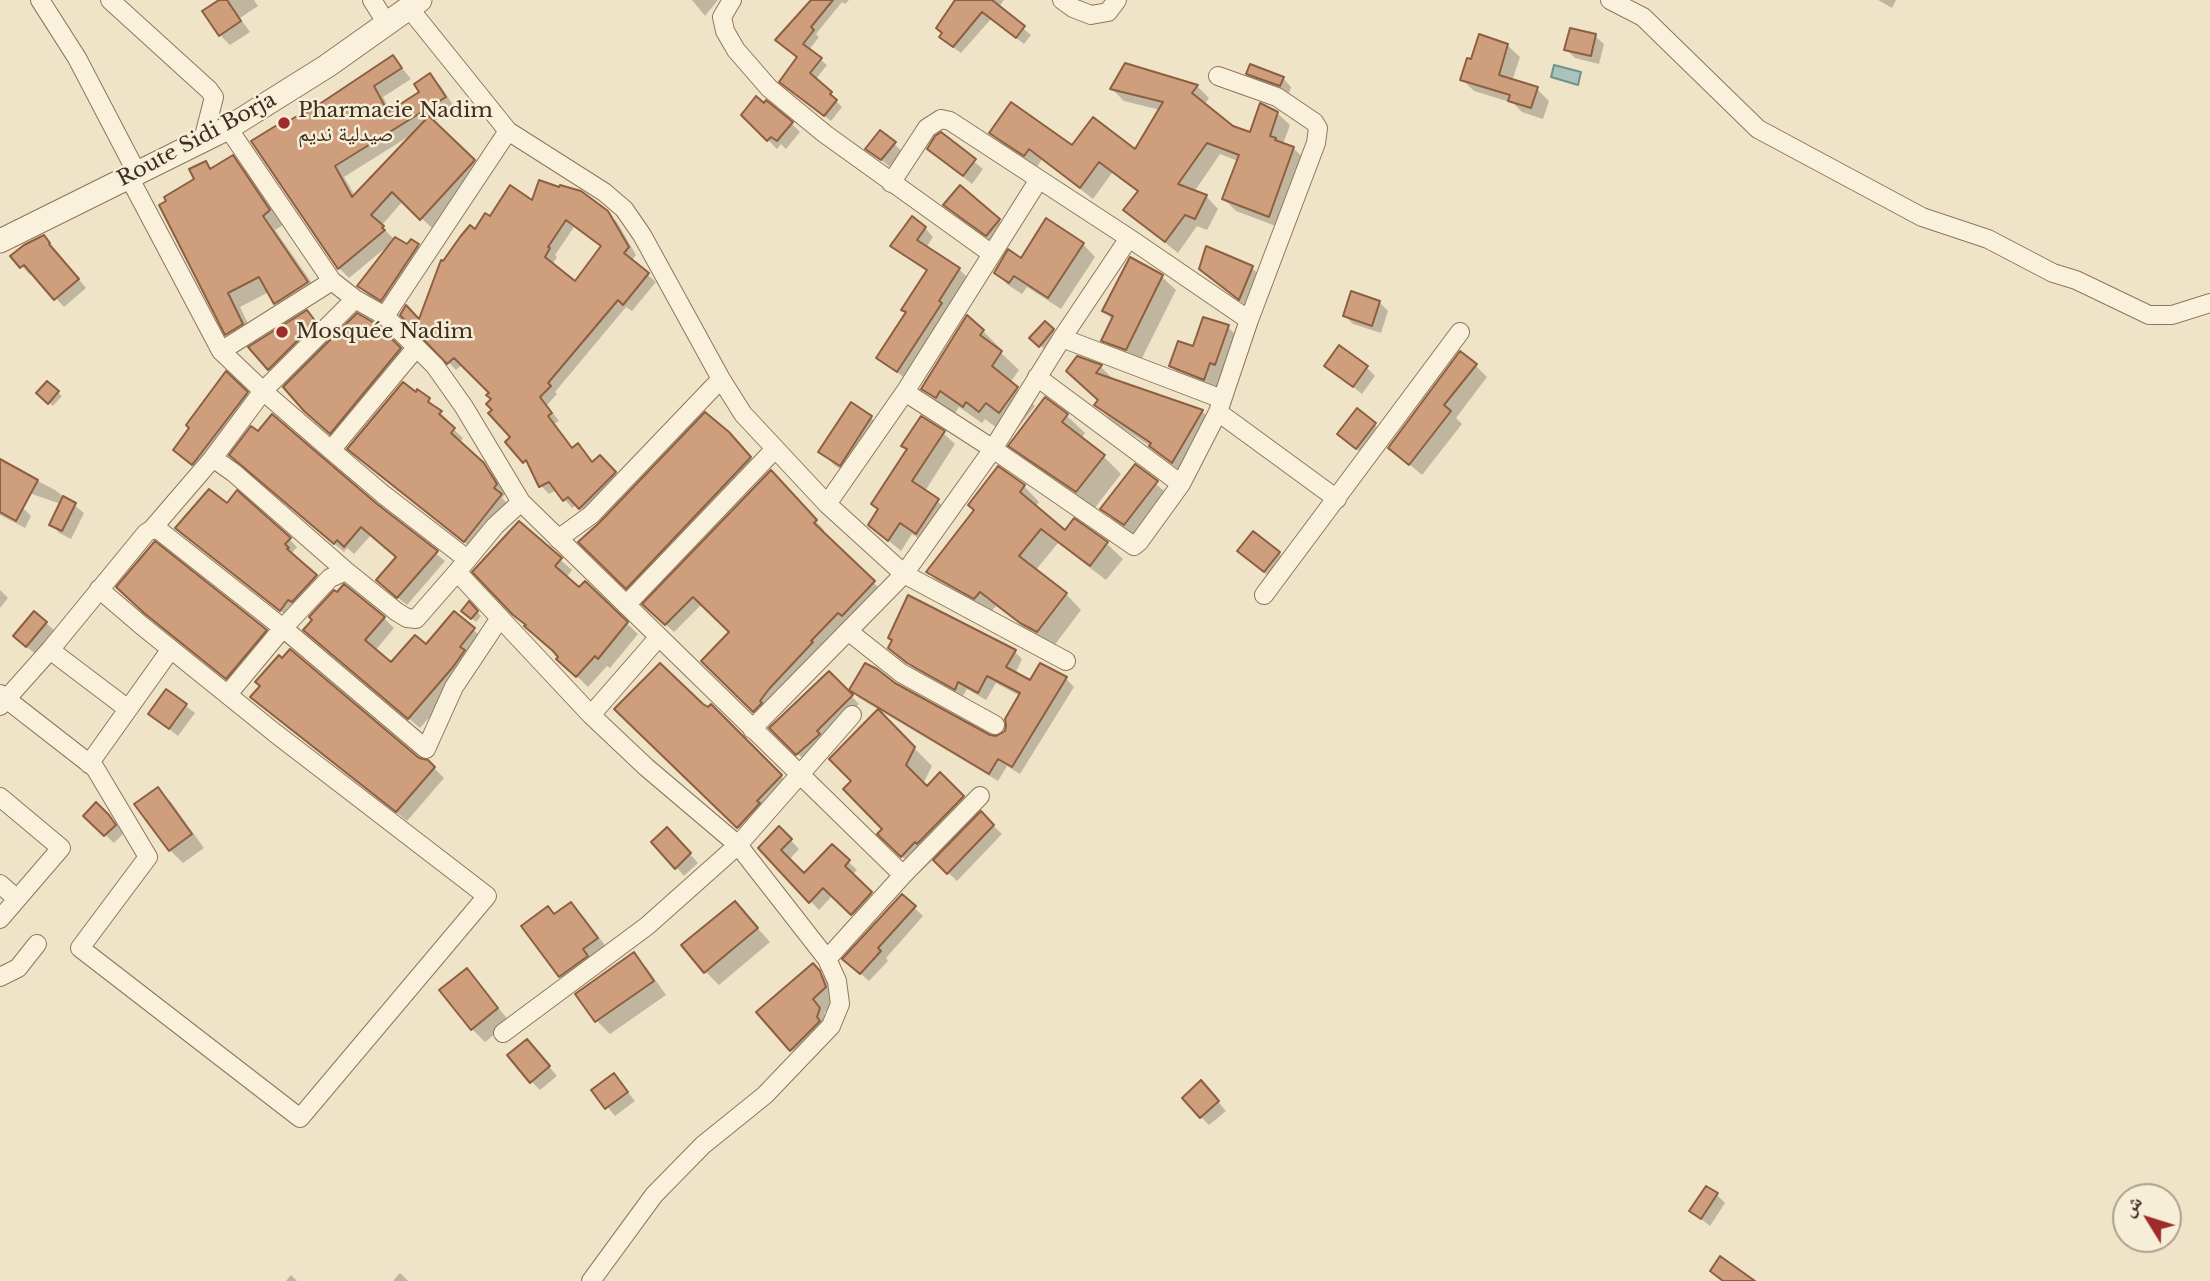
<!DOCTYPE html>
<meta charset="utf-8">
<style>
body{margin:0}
#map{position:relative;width:2210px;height:1281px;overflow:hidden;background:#f0e4c8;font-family:"Libre Baskerville","Noto Naskh Arabic",serif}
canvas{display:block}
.north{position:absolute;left:2112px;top:1183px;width:70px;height:70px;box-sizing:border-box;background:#f7eed8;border:2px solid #ada18e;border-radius:50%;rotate:308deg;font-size:19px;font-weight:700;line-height:28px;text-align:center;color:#3d2e20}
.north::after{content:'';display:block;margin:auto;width:24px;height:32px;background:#9e2a2b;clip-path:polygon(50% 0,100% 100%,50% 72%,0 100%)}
</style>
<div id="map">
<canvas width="2210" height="1281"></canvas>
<div class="north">ش</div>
</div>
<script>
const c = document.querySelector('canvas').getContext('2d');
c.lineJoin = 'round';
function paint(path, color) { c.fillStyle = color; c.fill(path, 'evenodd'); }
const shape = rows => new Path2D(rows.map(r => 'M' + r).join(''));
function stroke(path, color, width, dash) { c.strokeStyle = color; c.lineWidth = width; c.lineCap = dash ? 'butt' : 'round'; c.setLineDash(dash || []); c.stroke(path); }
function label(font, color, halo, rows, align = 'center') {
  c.font = font + ' "Libre Baskerville","Noto Naskh Arabic",serif'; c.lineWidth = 5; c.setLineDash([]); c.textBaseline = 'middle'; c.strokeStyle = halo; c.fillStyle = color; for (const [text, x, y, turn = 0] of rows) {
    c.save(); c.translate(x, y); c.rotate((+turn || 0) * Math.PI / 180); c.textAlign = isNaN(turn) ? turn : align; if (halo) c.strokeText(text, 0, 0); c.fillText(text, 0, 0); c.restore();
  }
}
const water = shape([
 [1554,65,1581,72,1578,85,1551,77,1554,65]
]);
const shadow = shape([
 [223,0,254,0,258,6,240,18,250,32,230,45,220,35],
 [692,0,718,0,705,16],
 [813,0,849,0,845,4,842,2,816,34,819,37,809,50,827,65,815,80,837,99,836,101,842,107,831,121,788,88,799,58],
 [957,0,1004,0,998,8,1031,35,1024,44,991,19,961,53,949,44],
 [1878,0,1896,0,1892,8],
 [1595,36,1604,44,1599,64,1575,58,1566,49],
 [1507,45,1520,57,1512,81,1537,89,1549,101,1543,119,1522,112,1513,103,1474,91,1462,79],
 [393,57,411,79,383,97,391,112,422,93,430,75,440,85,455,108,433,122,484,171,432,228,403,201,381,226,395,240,407,247,418,246,429,257,393,311,370,297,359,286,389,245,349,278,339,268,283,126,300,118],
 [411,135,355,196,344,177],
 [1126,65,1197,86,1209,98,1204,105,1232,128,1251,134,1277,113,1290,125,1283,144,1293,148,1306,160,1281,228,1236,211,1224,199,1238,161,1220,154,1194,192,1206,196,1218,209,1207,230,1197,226,1178,253,1125,210,1139,193,1112,173,1093,199,1042,159,1037,167,1003,145,991,133,1072,148,1136,151,1160,110,1124,101,1112,89],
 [1248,74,1283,78,1291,87,1289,93,1257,82],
 [743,115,792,124,800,132,786,149,781,144,777,149],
 [881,132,903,152,891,168,867,148],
 [941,134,983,169,972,184,938,157],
 [232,157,246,171,283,225,275,230,321,296,289,316,276,303,269,292,240,307,255,338,240,347,227,334,196,180,206,163,212,169],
 [533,202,608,214,617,222,636,255,631,261,656,282,632,311,626,307,555,392,557,394,547,405,559,421,554,424,573,449,578,445,593,463,608,465,622,481,588,516,577,504,572,508,557,490,549,494,541,486,494,410,491,393,463,364,456,370,402,314,420,322,476,231,491,219],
 [574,227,602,247,575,283,552,265,557,257,555,255],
 [945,205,999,220,1012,233,1000,248,959,218],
 [1047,221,1083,244,1095,257,1061,309,1027,287,1022,294,1008,285,996,273,1021,260],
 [925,228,933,237,926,248,959,269,968,278,906,379,878,358,907,313,928,272,901,254,892,245],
 [43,237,86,288,64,307,33,273,30,275,22,266],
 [1207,249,1252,268,1266,281,1253,311,1215,282,1201,269],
 [1162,277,1176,290,1140,362,1116,354,1103,340,1113,320,1104,311],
 [1379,302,1388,311,1381,333,1353,324,1345,316],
 [307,312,332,341,377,327,412,361,343,444,318,423,269,369],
 [1045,323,1057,334,1044,349,1032,337],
 [1228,327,1241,340,1218,392,1184,379,1171,366],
 [983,331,1001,349,999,351,1019,370,1010,383,1035,406,1017,429,1005,419,998,429,985,419,982,423,959,407,954,415,941,406,923,388],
 [1078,358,1101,367,1115,381,1202,411,1217,427,1188,478,1153,448,1112,421,1096,405,1100,401],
 [1326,365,1367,368,1375,376,1362,394],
 [1475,365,1487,377,1456,418,1462,424,1422,475,1390,448],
 [226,374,254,400,199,471,182,456],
 [47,383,62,396,53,406,39,393],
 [418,392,438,408,437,410,449,421,448,424,463,438,459,443,493,474,505,494,502,498,509,505,474,550,358,457],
 [1046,400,1067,416,1085,433,1081,439,1103,456,1121,474,1094,509,1028,463,1011,446],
 [851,404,871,418,885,431,854,478,834,465,821,451],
 [1374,424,1383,433,1365,456,1348,442],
 [943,433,955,444,925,491,950,512,929,545,912,534,901,551,870,525,879,510,873,504],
 [737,443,759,467,636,596,581,542],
 [0,461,55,490,84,513,71,539,59,533,51,524,61,504,0,483],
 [240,464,376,505,445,561,407,605,387,589,397,557,371,535,354,554,347,548,344,552],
 [1135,466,1170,496,1138,537,1116,522,1102,509],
 [999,469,1024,486,1039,502,1035,507,1065,532,1074,521,1107,544,1123,559,1106,580,1058,543,1035,571,1066,594,1081,610,1053,647,1038,638,996,606,990,613,943,587,928,572,976,510],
 [779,481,824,530,822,533,882,591,762,719,704,661,732,632,702,604,674,632,653,613],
 [0,502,23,508,31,516,25,528,0,515],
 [227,506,289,539,297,547,292,553,295,558,324,584,289,618,177,528],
 [519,524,572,570,566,578,579,590,585,583,638,634,610,668,607,666,588,687,514,614],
 [1239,551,1279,553,1287,562,1273,580],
 [0,590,8,598,0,608],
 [469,604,481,616,476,622,463,610],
 [454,613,485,640,464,678,420,728,316,640,384,618,394,628,375,651,392,665,426,647],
 [156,622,265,631,274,640,236,687],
 [46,623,55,631,36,654,24,645],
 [1014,651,1022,659,1015,674,1031,682,1066,679,1074,687,1020,774,1007,766,998,781,859,698,851,690,895,684,989,737,996,738,1006,732,1020,696,996,683,986,700,967,689,963,696,917,671,898,656],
 [829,673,859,704,805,761,771,728],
 [166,691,195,713,178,736,150,714],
 [253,697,418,759,434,768,444,778,407,821],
 [711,706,789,784,747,836,616,709,708,709],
 [878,712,932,766,923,784,927,788,940,775,1002,834,957,881,934,859,919,873,879,834,885,829,853,781],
 [157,789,171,802,204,848,183,863,170,850],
 [96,804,118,825,123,834,114,843,85,816],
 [779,828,799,849,789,860,804,876,832,846,857,870,852,875,880,902,861,922,833,895,819,910,760,848],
 [676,838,698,863,684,876,676,867],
 [902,896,923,916,886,958,888,961,869,981,853,967],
 [735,903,770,942,719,985,705,971],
 [571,904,584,917,610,952,573,990,560,976,523,927,555,916],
 [634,954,647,968,666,995,610,1034,597,1021,578,994],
 [813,965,833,986,839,1001,824,1013,833,1022,804,1063,759,1013],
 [467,970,510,1022,485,1042,472,1029],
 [535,1050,557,1076,540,1090,531,1081],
 [614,1075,635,1101,615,1116,593,1090],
 [1209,1091,1226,1111,1209,1125,1201,1117],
 [1717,1195,1725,1203,1710,1226,1691,1211],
 [400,1273,408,1281,393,1281],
 [291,1275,297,1281,286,1281]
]);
const building = shape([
 [219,0,227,0,241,21,219,36,202,11,219,0],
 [811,0,833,0,811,27,814,30,803,44,822,58,810,73,832,92,830,94,837,100,824,116,779,82,797,57,775,40,811,0],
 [955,0,992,0,1025,26,1016,38,982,12,953,47,939,37,942,33,936,28,955,0],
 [1570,28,1596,34,1591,56,1564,50,1570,28],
 [1479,34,1508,44,1499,75,1538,87,1531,108,1508,101,1510,95,1460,80,1467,58,1471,59,1479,34],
 [393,55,402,68,374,86,388,112,419,92,414,84,430,73,446,97,335,166,352,197,429,116,475,160,420,220,392,192,371,215,384,226,382,228,385,230,338,269,251,141,282,122,283,124,299,115,300,117,393,55],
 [1125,63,1198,85,1192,93,1233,126,1250,132,1260,103,1278,112,1270,136,1276,138,1275,140,1294,147,1269,217,1222,199,1239,155,1207,143,1178,184,1207,195,1195,219,1185,215,1165,242,1123,210,1138,191,1099,162,1080,188,1029,149,1024,156,989,133,1011,102,1072,145,1093,117,1135,149,1163,102,1110,89,1125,63],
 [1250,64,1284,77,1280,86,1246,74,1250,64],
 [756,96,764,103,766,100,793,122,777,141,771,137,767,141,741,115,756,96],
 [880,130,896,142,881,160,865,149,880,130],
 [941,132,976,159,963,176,927,149,935,136,941,132],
 [233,155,270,210,263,216,308,282,274,304,259,277,228,293,243,324,225,335,159,205,166,201,164,197,194,179,189,169,206,161,210,169,233,155],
 [539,180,559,187,560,185,581,191,608,211,629,247,624,253,649,273,623,305,618,300,548,383,551,386,540,397,552,413,548,416,572,448,578,443,592,462,600,455,616,472,579,509,568,497,563,501,549,482,539,487,526,460,523,463,505,442,510,437,488,413,492,410,486,404,491,399,486,395,489,393,454,358,447,364,400,315,406,305,419,319,441,260,443,261,460,237,470,225,475,229,485,213,490,216,510,185,532,200,539,180],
 [566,220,601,246,575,281,545,257,550,248,548,247,566,220],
 [960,185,1000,219,986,236,943,205,960,185],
 [912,216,926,227,917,240,960,268,939,301,942,303,897,372,876,358,906,312,901,310,927,270,890,246,912,216],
 [1046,218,1084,243,1048,298,1014,276,1009,283,994,273,1008,249,1021,258,1046,218],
 [44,235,50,243,49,244,79,279,54,300,24,265,20,268,10,256,24,245,44,235],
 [395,237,407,244,411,239,419,244,381,301,357,286,395,237],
 [1206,246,1253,266,1239,300,1199,269,1206,246],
 [1130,257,1163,275,1126,350,1101,341,1113,316,1102,311,1130,257],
 [1351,291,1380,301,1372,326,1343,316,1351,291],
 [307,310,316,322,268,370,248,347,307,310],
 [357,313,378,325,401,348,330,434,304,411,283,387,357,313],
 [967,315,984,330,980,335,1002,351,992,366,1018,387,999,413,986,403,979,412,966,402,963,407,940,391,936,398,921,389,967,315],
 [1203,317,1229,325,1215,365,1210,363,1204,380,1169,366,1178,341,1193,346,1203,317],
 [1045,321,1054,329,1039,347,1029,338,1045,321],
 [1339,345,1368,366,1353,387,1324,366,1339,345],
 [1460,351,1477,364,1444,405,1451,411,1409,465,1388,448,1460,351],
 [1077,356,1102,365,1096,373,1203,410,1172,463,1149,446,1151,443,1094,405,1098,400,1066,371,1077,356],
 [226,371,248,392,192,465,173,450,189,428,186,425,226,371],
 [47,381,59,391,48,404,36,393,47,381],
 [403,382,416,392,417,389,430,398,428,402,442,411,439,414,455,428,451,433,484,463,497,484,494,488,502,494,464,542,347,449,403,382],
 [1045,397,1068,414,1062,422,1105,455,1076,492,1008,446,1045,397],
 [851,402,872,416,840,466,818,452,851,402],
 [1357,408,1376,423,1356,449,1337,434,1357,408],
 [705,412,729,432,751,457,626,589,578,542,599,523,705,412],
 [272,414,377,504,438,551,397,598,376,580,396,557,361,527,344,547,337,540,334,544,229,455,251,426,258,431,272,414],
 [921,416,945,431,912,481,939,499,916,534,900,523,888,541,868,525,878,509,871,504,907,449,901,446,921,416],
 [0,459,38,480,16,521,0,512,0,459],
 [1135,464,1158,481,1124,525,1100,509,1135,464],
 [998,466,1025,485,1020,492,1065,530,1074,518,1108,542,1090,566,1041,529,1019,556,1067,593,1037,632,1020,623,980,592,974,599,926,572,974,510,968,505,998,466],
 [771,470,817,520,814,523,875,581,842,616,838,613,811,641,813,642,769,689,760,701,762,703,753,712,701,661,729,632,693,597,665,625,642,604,771,470],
 [209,489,227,503,237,490,291,538,285,544,289,548,287,549,317,575,292,602,288,600,280,611,175,528,209,489],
 [63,496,76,503,62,531,49,525,63,496],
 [519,521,562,558,555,566,579,587,585,581,628,622,598,659,595,656,576,677,556,659,558,657,553,651,524,626,526,625,513,615,472,572,519,521],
 [1253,531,1280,552,1264,572,1237,551,1253,531],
 [155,541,267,630,226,679,144,613,116,587,155,541],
 [344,584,385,617,365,640,391,662,415,635,426,644,454,611,475,628,460,647,465,650,453,667,408,719,303,630,312,620,309,617,334,590,337,592,344,584],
 [908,595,1016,650,1006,667,1030,680,1040,663,1067,677,1012,767,998,759,989,774,849,690,865,663,877,669,895,683,990,735,996,736,1005,731,1006,725,1005,719,1020,693,987,676,978,693,958,682,955,690,907,663,888,648,892,640,888,638,908,595],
 [469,601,478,611,471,619,461,611,469,601],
 [34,611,47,622,26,647,13,636,34,611],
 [290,649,419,758,428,760,435,767,396,812,250,697,260,686,255,682,279,655,282,658,290,649],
 [660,663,703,704,708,707,711,704,782,775,757,801,760,803,737,828,614,709,660,663],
 [829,671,853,695,817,731,820,734,796,755,769,728,829,671],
 [166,689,187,704,169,729,148,714,166,689],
 [878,709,915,747,906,765,927,786,940,772,964,796,917,844,915,842,901,857,877,834,882,829,843,789,851,781,829,759,878,709],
 [158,787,192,834,169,851,134,804,158,787],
 [96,802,109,815,116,825,104,836,83,816,96,802],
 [981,811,994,825,947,874,933,860,981,811],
 [779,826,792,839,781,850,804,873,832,844,850,860,845,866,872,892,851,915,823,888,809,903,758,848,779,826],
 [667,827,691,853,675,869,651,842,667,827],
 [902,894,916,906,878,948,881,951,860,974,842,959,902,894],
 [735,901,758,928,704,973,681,945,735,901],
 [571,902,598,938,583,949,588,956,559,977,521,926,548,906,554,914,571,902],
 [634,952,654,981,595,1022,575,994,634,952],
 [813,963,820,971,826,987,813,999,820,1008,817,1017,820,1021,790,1051,756,1012,813,963],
 [467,968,498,1008,471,1030,439,990,467,968],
 [527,1039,550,1066,530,1083,507,1055,527,1039],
 [614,1073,628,1092,605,1109,591,1090,614,1073],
 [1201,1080,1219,1101,1200,1118,1182,1098,1201,1080],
 [1706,1186,1718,1193,1701,1219,1689,1211,1706,1186],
 [1720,1256,1755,1281,1723,1281,1710,1271,1720,1256]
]);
const minor = shape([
 [40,0,77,58,137,173],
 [110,0,209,90,214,97,203,140],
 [372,0,387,24],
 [732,0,722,17,725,31,736,50,769,88,825,134,992,254],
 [1062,0,1073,8,1091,15,1108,12,1117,0],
 [1610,0,1643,17,1758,129,1922,217,1988,239,2053,273,2076,280,2149,315,2172,315,2210,303],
 [228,128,332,281,355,299,385,316,435,366,464,407,521,502,903,875],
 [508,131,604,192,624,209,642,235,721,379,743,414,827,504,904,574,752,729],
 [129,177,221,351],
 [891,183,927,128,941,119,950,121,1129,238,1249,320],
 [332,281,221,351,263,391,331,450,384,495,467,559],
 [385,316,508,131,409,8],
 [1062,338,1222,399],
 [905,392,993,449,1134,546,1139,542,1181,484,1037,377],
 [1218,412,1337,499],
 [331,450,416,348],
 [1181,484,1218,412,1249,320,1316,143,1318,128,1314,122,1277,97,1218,76],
 [521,502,495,526,457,572,591,715,646,767,738,845,827,959,837,981,840,1004,831,1026,765,1095,703,1145,654,1195,591,1281],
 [827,504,905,392,1038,181],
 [152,529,160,531,283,628,426,749,454,687,500,618],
 [558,539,591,515,721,379],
 [346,571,234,473,213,458,263,391,355,299],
 [1264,595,1460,332],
 [626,605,775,449],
 [848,631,901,673,995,725],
 [50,650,128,709],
 [1066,661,904,574,993,449,1062,338,1129,238],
 [0,694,95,768,148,857,80,948,300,1118,487,896,275,733,141,625,99,589],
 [228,694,283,628,330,578,346,571,397,612,407,618,416,619,457,572],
 [0,706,50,650,146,533,152,529,213,458],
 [591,715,658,638],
 [89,764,171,649],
 [0,797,61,848,0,919],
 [0,884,17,899],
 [827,959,903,875,980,796],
 [0,977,18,968,37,944],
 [503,1033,647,926,738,845,852,715]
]);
const tertiary = shape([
 [0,241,228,128,327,66,420,0]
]);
const markers = [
 [284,123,7,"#9e2a2b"],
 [282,332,7,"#9e2a2b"]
];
const poiNames = [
 ["Pharmacie Nadim",298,111],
 ["صيدلية نديم",298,135],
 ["Mosquée Nadim",296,332]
];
const streetNames = [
 ["Route Sidi Borja",197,140,-28]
];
paint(water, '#a9c4bc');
stroke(water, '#6f938a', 2);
paint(shadow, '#0003');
paint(building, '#cf9f7d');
stroke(building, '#8d5f41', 2);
stroke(minor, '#8d765c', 20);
stroke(tertiary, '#8d765c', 25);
stroke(minor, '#faf1dc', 18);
stroke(tertiary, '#faf1dc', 23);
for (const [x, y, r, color] of markers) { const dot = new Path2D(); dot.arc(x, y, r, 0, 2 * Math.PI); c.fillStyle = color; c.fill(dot); stroke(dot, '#f7eed8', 2.5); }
label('21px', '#3d2e20', '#f7eed8', poiNames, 'left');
label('21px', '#3d2e20', '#f7eed8', streetNames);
</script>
